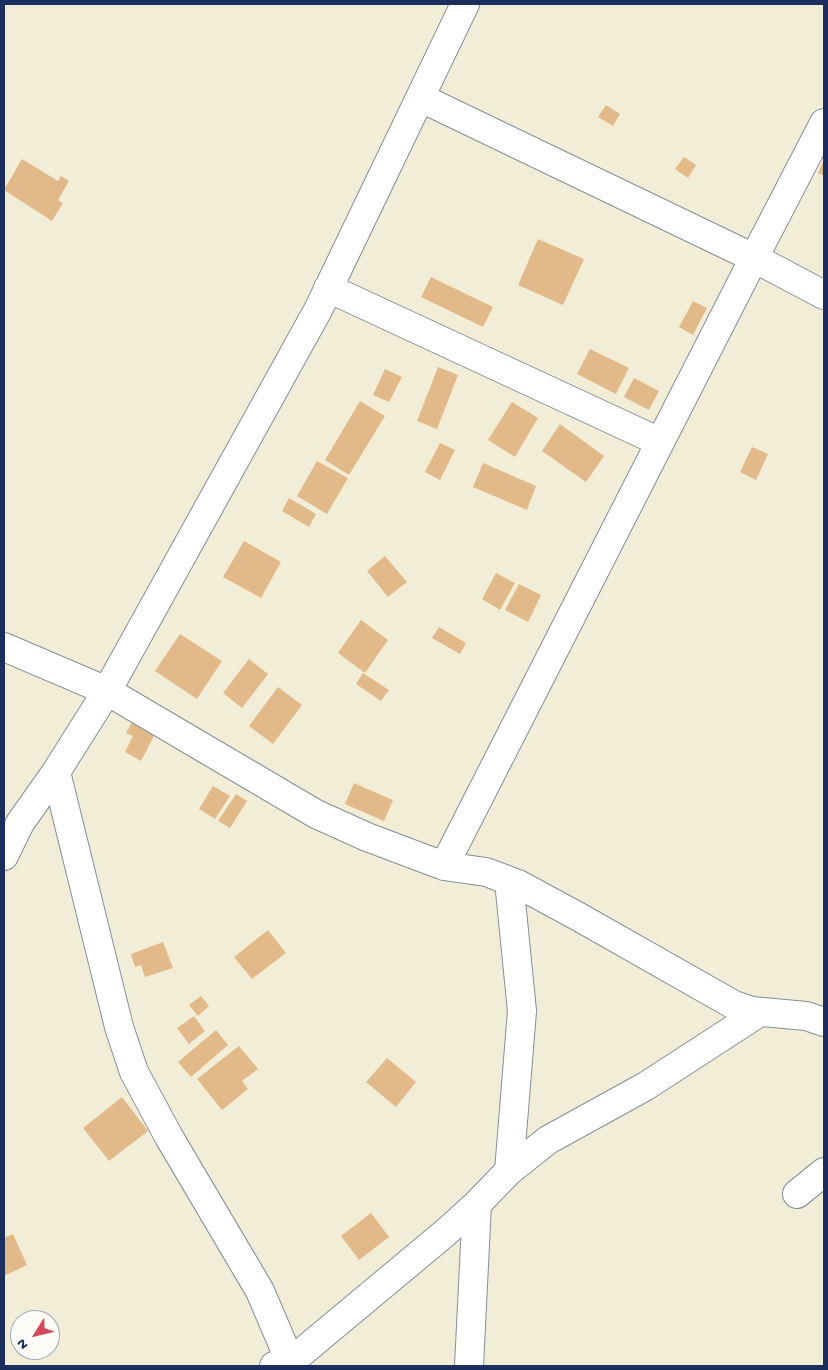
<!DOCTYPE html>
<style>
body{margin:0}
#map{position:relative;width:828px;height:1370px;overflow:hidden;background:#f2edd7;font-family:"Gochi Hand",sans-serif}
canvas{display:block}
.frame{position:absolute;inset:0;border:5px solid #1b2f5e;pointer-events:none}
.north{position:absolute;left:10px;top:1310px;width:50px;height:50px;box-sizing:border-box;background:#fdfcf7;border:1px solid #a3aaba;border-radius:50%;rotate:234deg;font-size:14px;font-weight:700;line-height:20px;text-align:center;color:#1b2f5e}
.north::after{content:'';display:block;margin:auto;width:18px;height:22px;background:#d1495b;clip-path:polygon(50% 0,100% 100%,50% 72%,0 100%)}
</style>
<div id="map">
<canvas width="828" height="1370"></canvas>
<div class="frame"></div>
<div class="north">N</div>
</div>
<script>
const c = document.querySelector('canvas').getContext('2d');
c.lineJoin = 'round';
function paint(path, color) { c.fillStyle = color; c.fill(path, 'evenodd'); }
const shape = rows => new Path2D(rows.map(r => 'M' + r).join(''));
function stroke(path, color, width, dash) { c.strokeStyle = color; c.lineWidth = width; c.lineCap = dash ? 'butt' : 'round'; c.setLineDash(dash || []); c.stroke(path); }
const building = shape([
 [606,105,620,114,613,126,598,117],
 [684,157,696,165,688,178,675,169],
 [22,159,58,181,61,176,69,181,58,200,63,203,52,221,4,190],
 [824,160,824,176,818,173],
 [538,239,584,259,563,305,518,285],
 [431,277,493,307,483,327,421,297],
 [693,301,707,308,693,335,679,327],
 [590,349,629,368,616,394,577,374],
 [438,367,458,375,437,429,417,421],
 [385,369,402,377,389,402,373,395],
 [634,378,659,391,649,410,624,397],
 [360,401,385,416,349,475,325,460],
 [512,402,538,418,515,457,488,440],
 [560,424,604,456,586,482,542,451],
 [440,443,455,450,440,480,425,472],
 [752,447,768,454,756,480,740,472],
 [317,461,348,478,327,514,297,496],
 [483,463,536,486,527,510,473,487],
 [289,498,316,514,309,527,282,511],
 [244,541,281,562,261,598,223,577],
 [385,556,407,582,388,597,367,571],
 [496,573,515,583,500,610,482,599],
 [519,584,541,595,528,622,505,610],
 [361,620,388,640,365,673,338,653],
 [439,627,466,643,460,654,432,638],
 [180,634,222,661,197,699,155,671],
 [249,659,268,674,242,708,223,693],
 [363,673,389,690,381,701,356,684],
 [278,687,302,705,273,744,249,726],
 [132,722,155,734,141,761,125,752,133,736,126,733],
 [354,783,393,800,384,821,345,804],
 [213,786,230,796,215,819,199,809],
 [236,794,247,801,230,828,218,821],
 [268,930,286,953,252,979,234,957],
 [163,942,173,968,145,977,141,965,135,967,131,954],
 [201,996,209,1006,198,1016,189,1005],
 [194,1016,205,1031,189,1044,177,1028],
 [216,1030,228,1045,191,1077,178,1062],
 [239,1046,258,1069,242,1081,248,1089,222,1110,197,1079],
 [387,1058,416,1082,396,1107,366,1082],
 [122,1097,148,1131,109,1161,83,1128],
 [371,1213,389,1237,359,1260,341,1236],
 [13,1234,27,1265,4,1276,4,1238]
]);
const minor = shape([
 [421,98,754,258,824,295],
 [328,288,660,442],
 [4,647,107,691,316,814,367,837,444,866,486,872,518,884,579,917,734,1005,752,1011,806,1016,824,1022],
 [56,772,119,1027,134,1072,169,1137,260,1291,292,1366],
 [4,856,20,823,56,772,107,691,318,310,465,4],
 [444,866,754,258,824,123],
 [509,881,522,1011,509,1171],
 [797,1194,824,1172],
 [274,1366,289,1363,445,1233,477,1204,509,1171,548,1140,646,1086,760,1012],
 [469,1366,477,1204]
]);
paint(building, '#e2ba8a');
stroke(minor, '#868e9a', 30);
stroke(minor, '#fff', 28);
</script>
